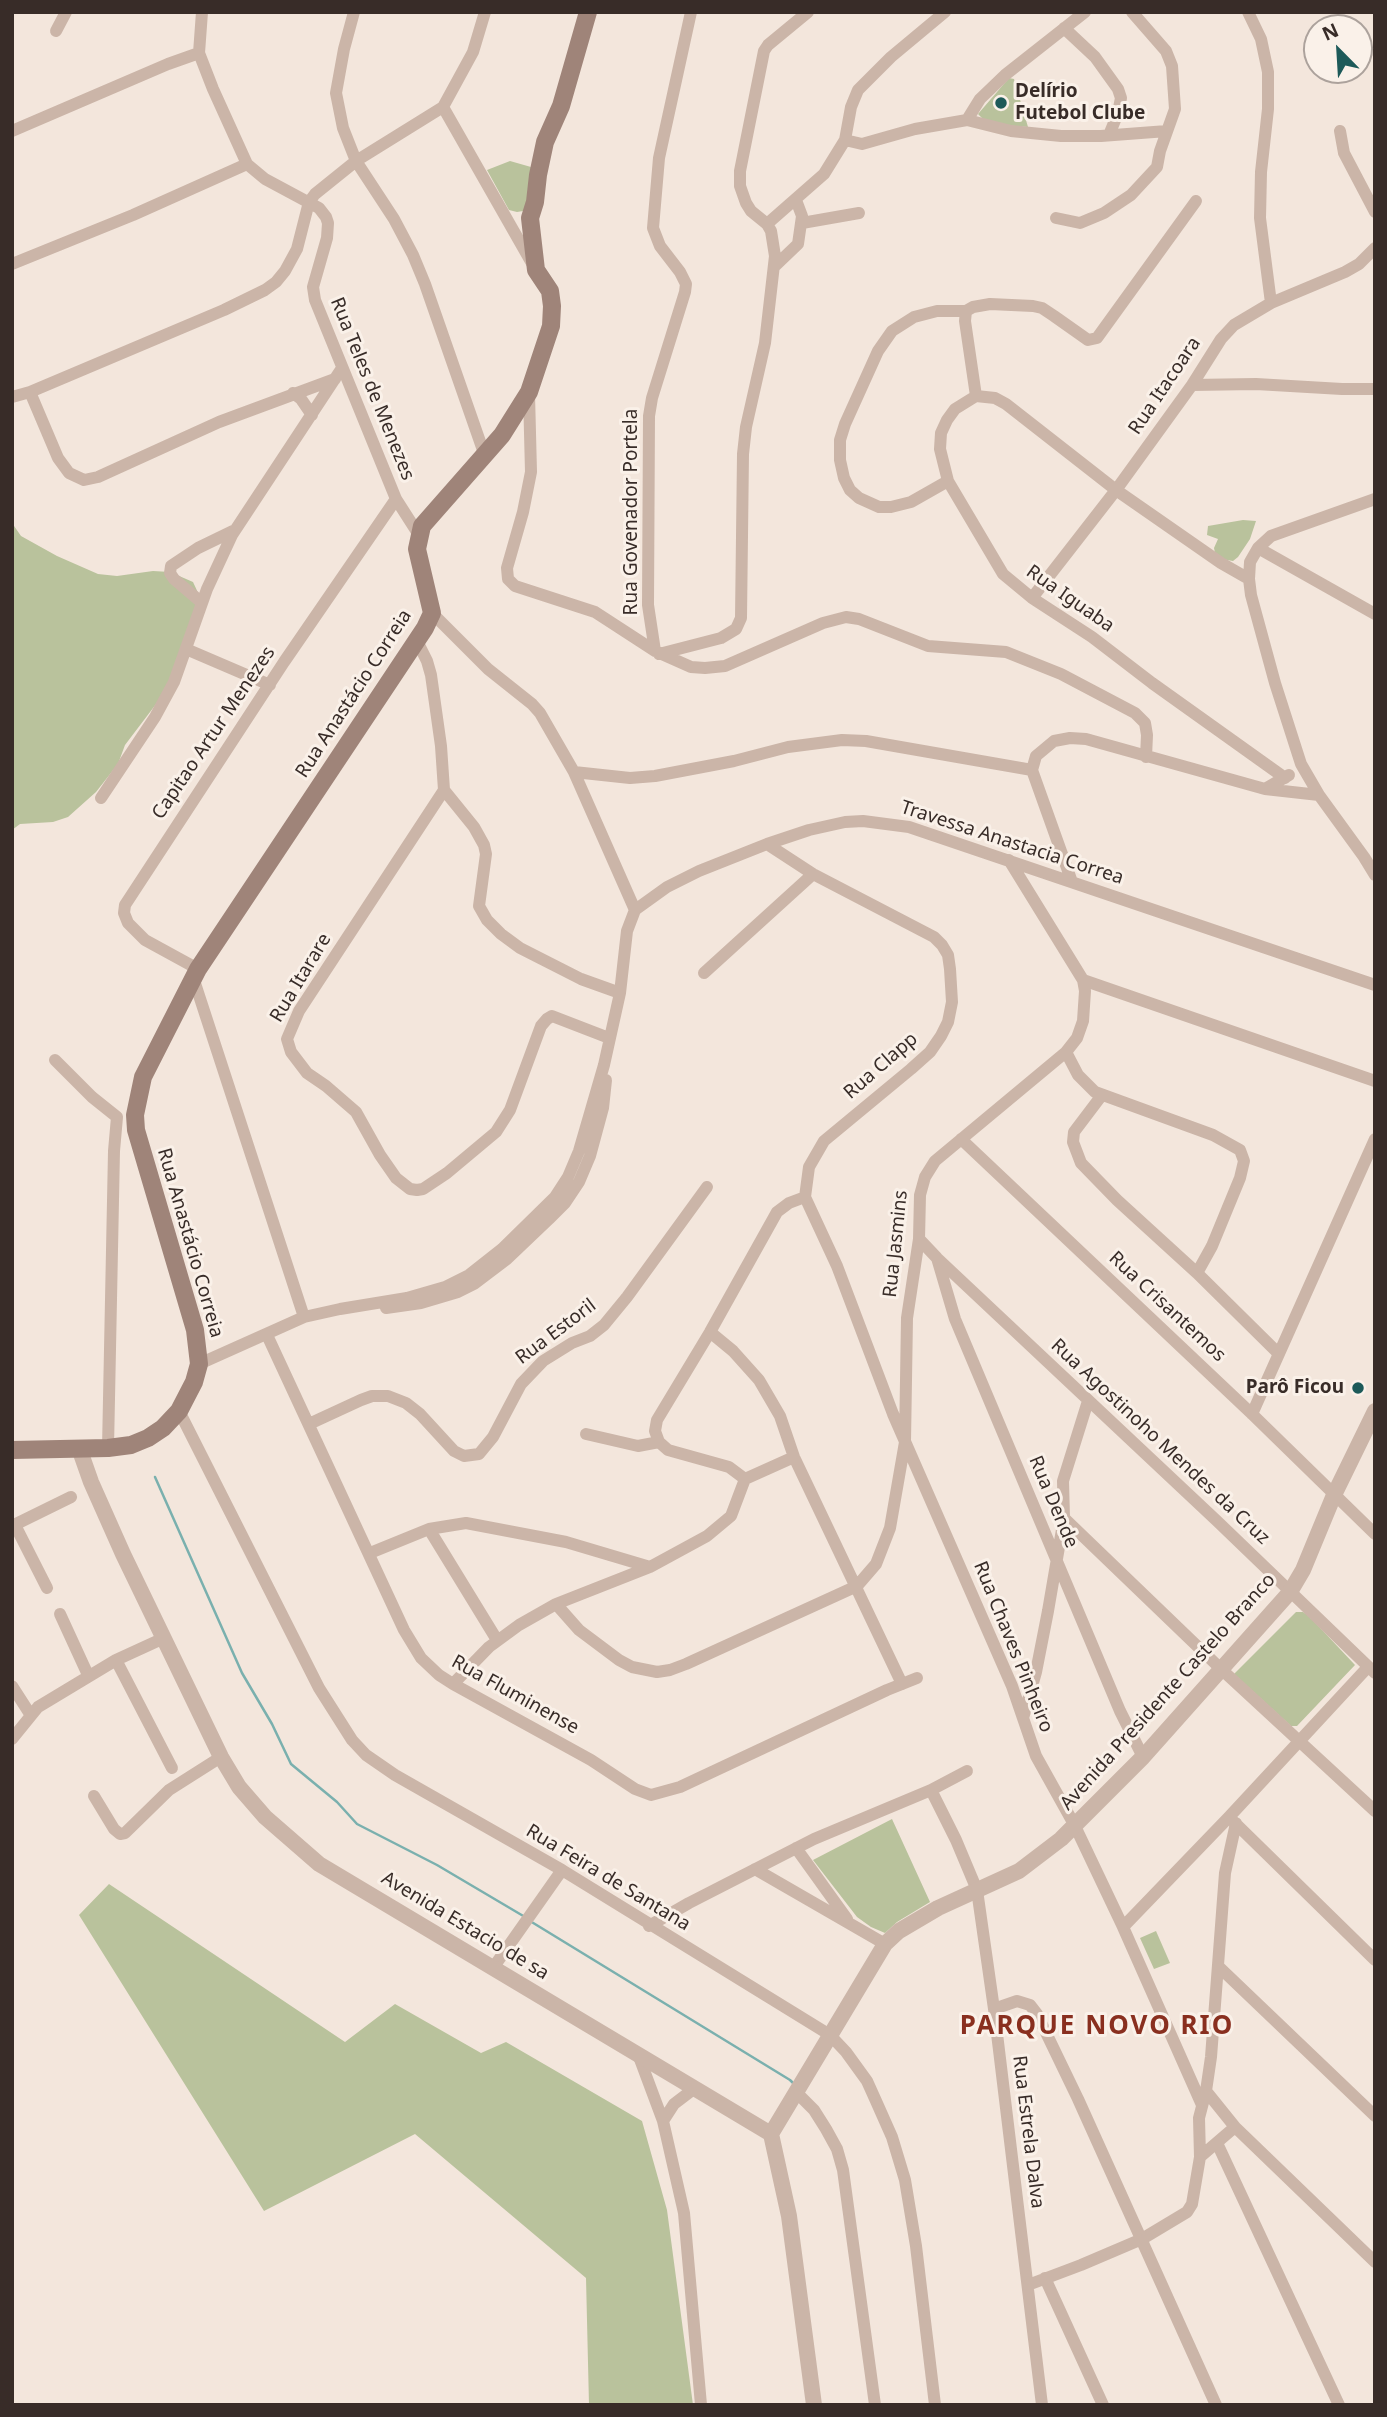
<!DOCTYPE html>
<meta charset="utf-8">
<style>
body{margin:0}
#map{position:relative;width:1387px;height:2417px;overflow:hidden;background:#f3e6dc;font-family:"Noto Sans",sans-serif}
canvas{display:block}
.frame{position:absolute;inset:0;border:14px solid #382c28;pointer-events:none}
.north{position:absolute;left:1303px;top:14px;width:70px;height:70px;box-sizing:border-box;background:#faf1e9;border:2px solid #aca29c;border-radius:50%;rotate:336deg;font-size:19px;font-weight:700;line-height:28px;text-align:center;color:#382c28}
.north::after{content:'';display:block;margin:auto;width:24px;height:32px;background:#1d5a59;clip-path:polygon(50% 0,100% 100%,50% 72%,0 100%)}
</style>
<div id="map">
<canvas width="1387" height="2417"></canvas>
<div class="frame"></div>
<div class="north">N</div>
</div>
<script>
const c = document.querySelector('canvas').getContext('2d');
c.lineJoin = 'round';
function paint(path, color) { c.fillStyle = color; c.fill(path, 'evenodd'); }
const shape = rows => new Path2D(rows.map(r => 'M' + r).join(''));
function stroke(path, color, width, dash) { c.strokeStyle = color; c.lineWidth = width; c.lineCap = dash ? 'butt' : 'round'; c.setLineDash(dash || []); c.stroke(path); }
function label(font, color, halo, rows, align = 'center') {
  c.font = font + ' "Noto Sans",sans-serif'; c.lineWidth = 6; c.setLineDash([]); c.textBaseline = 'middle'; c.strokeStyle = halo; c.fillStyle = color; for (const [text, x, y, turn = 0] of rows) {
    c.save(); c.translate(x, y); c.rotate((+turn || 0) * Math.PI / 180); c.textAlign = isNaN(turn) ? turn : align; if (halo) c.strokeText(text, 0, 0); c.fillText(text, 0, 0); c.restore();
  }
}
const green = shape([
 [1009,78,1014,79,1028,127,1002,125,984,120,978,114],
 [510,161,531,167,529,210,517,212,509,210,487,170],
 [1243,520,1256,521,1250,539,1238,557,1233,561,1221,559,1215,553,1214,548,1218,539,1207,535,1208,526],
 [12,523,21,536,57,556,98,574,117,576,153,571,170,572,193,582,200,597,169,687,125,745,118,764,96,792,68,817,53,822,20,824,12,830],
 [1296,1612,1303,1612,1309,1616,1355,1665,1297,1726,1291,1726,1234,1674],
 [892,1819,930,1902,897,1922,885,1933,871,1927,857,1917,813,1860],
 [109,1884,345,2042,395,2004,481,2053,506,2042,642,2121,667,2210,693,2405,589,2405,586,2278,415,2134,264,2211,79,1915],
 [1156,1931,1170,1963,1154,1969,1140,1938]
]);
const stream = shape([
 [155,1477,242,1673,272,1724,291,1764,337,1802,357,1824,437,1865,525,1917],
 [530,1921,790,2080,795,2085]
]);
const minor = shape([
 [202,12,199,53,213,89,247,164,265,179,319,208,326,217,328,223,327,238,313,287,315,300,396,499,419,535],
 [354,12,344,49,336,93,343,128,356,161,394,219,413,255,425,284,485,456],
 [1248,12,1261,39,1268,72,1268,109,1261,172,1260,218,1271,303],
 [1064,28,1095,57,1118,89,1121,98,1118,113,1109,135],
 [56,31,66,12],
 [443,107,533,265],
 [967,120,980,99,1005,75,1085,12],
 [12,131,168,64,199,53],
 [1340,131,1344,153,1375,212],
 [845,140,851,107,858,90,891,57,945,12],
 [1056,218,1080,223,1104,213,1131,195,1157,167,1160,151,1175,109,1172,66,1166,51,1132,12],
 [802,223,859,213],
 [767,224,824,174,845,140,862,144,915,129,967,120,1011,131,1061,136,1101,136,1167,131],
 [12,264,133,215,247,164],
 [775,266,798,244,802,216,796,200],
 [1192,385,1256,384,1342,389,1375,389],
 [30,392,58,458,69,473,84,480,98,477,219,422,335,379],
 [293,393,301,399,312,415],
 [529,394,531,472,523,512,507,568,508,579,515,586,595,612,655,651,691,667,705,668,725,666,823,623,846,617,859,619,928,646,1006,652,1061,674,1135,713,1145,723,1147,735,1146,757],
 [976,396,955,409,947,420,941,433,940,449,948,481,1003,574,1032,598,1092,637,1152,683,1285,778],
 [976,396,965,321,966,311,973,307,990,304,1033,306,1042,308,1054,316,1088,340,1097,338,1196,201],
 [976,396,995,398,1006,404,1116,490,1221,563,1249,579],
 [12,397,30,392,224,310,265,290,276,282,285,271,297,249,309,202,315,194,356,161,443,107,473,52,485,12],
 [948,481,911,502,891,507,879,507,859,498,850,490,844,478,840,460,840,440,845,424,878,351,892,331,914,317,937,311,966,311],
 [1375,499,1271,536,1258,548,1250,562,1249,579,1251,595,1275,683,1301,764,1319,795,1364,857,1375,875],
 [1258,548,1375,614],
 [1032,598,1116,490,1192,385,1221,339,1234,325,1271,303,1345,272,1359,264,1375,248],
 [201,602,174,579,170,573,171,566,198,548,233,531],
 [432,613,488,669,532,704,540,713,574,772,635,910],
 [417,641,427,661,431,675,441,746,444,790,299,1011,287,1039,291,1052,307,1073,326,1086,356,1112,380,1155,396,1178,410,1189,417,1190,423,1189,447,1173,496,1132,510,1110,541,1026,547,1019,552,1016,609,1038],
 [186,649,270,685],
 [655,651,648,605,649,416,652,398,685,292,686,284,680,272,660,246,653,228,659,158,691,12],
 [659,654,721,638,736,629,741,618,743,454,746,427,765,343,775,256,771,231,767,224,751,211,746,203,740,186,740,171,764,51,768,45,808,12],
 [574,772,630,778,655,776,734,761,788,747,842,740,866,741,1032,770],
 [1265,789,1319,795],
 [444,790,474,827,484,845,486,854,479,906,487,920,501,934,520,948,581,979,620,993],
 [101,798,155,717,174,682,207,589,232,535,342,368],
 [767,844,813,874,934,937,942,945,948,955,950,969,952,1002,948,1022,941,1036,930,1052,911,1069,824,1141,809,1167,805,1197],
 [1072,882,1032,770,1036,756,1054,741,1070,738,1086,739,1265,789,1289,775],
 [198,969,145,940,128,923,124,913,125,905,284,662,396,499],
 [704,973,813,874],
 [193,977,304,1317],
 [1083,980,1375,1081],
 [1066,1052,1078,1075,1095,1092,1213,1135,1240,1150,1244,1161,1240,1178,1212,1246,1197,1273],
 [55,1060,92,1097,117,1117],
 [1102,1095,1074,1132,1073,1142,1081,1163,1117,1200,1197,1273,1279,1354],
 [961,1139,1252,1414,1375,1534],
 [805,1197,837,1266,893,1414,1012,1686,1036,1756,1075,1826,1123,1927,1202,2105],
 [919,1239,937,1258,1217,1521,1375,1673],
 [937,1258,955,1319,1120,1711,1143,1757],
 [386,1308,421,1303,458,1292,474,1284,507,1259,549,1219,565,1203,579,1182,590,1156,603,1108,606,1080],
 [710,1332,733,1351,759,1380,780,1416,794,1457,902,1684],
 [267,1335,404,1630,421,1658,439,1675,453,1684,591,1760,635,1789,651,1795,680,1787,887,1690,917,1678],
 [199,1364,304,1317,340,1309,407,1298,445,1287,469,1275,502,1249,555,1197,568,1177,579,1151,604,1065,620,993,627,931,635,910,667,887,699,871,767,844,809,830,845,822,863,821,909,827,1375,985],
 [179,1411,319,1688,352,1740,366,1755,395,1775,562,1870,830,2035,846,2052,867,2081,876,2101,892,2137,905,2180,916,2246,935,2405],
 [1252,1414,1375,1139],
 [309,1424,361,1400,372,1396,388,1396,406,1403,420,1414,454,1451,464,1456,479,1454,493,1437,521,1384,543,1361,572,1343,590,1336,604,1325,627,1297,707,1187],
 [586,1434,638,1446,659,1442],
 [108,1448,114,1151,117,1117],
 [745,1479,729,1467,668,1450,659,1442,655,1431,657,1420,710,1332,777,1212,789,1203,805,1197],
 [1064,1518,1221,1669,1375,1811],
 [15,1525,47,1588],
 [12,1526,71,1497],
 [429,1529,497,1640],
 [370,1553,429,1529,466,1523,566,1542,650,1567],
 [556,1604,579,1630,619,1660,632,1667,657,1672,670,1670,686,1664,857,1586,876,1564,890,1528,905,1442,907,1318,919,1239,920,1195,925,1177,935,1161,1066,1052,1077,1038,1083,1021,1085,991,1083,980,1009,860],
 [60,1614,88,1675],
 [116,1660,164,1638],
 [453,1684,489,1647,519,1625,556,1604,650,1567,707,1536,731,1516,745,1479,794,1457],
 [12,1686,30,1714],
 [1023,1718,1036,1672,1048,1611,1064,1518,1063,1481,1088,1401],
 [12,1739,38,1707,116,1660,172,1768],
 [931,1790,956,1840,977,1890,994,2009,1042,2405],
 [94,1796,114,1829,120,1834,125,1833,169,1790,221,1757],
 [1232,1820,1375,1960],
 [796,1848,847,1919],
 [755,1869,885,1944],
 [649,1926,689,1903,814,1839,931,1790,967,1771],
 [1123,1927,1229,1817,1368,1667],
 [1218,1966,1375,2116],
 [493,1968,562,1870],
 [994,2009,1017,2001,1030,2005,1037,2014,1078,2099,1216,2405],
 [638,2054,663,2121,684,2213,701,2405],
 [1206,2091,1235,2127,1375,2262],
 [796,2092,814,2110,826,2129,837,2149,843,2170,875,2405],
 [663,2121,674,2104,695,2088],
 [1217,2143,1339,2405],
 [1200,2157,1235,2127],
 [1045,2278,1103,2405],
 [1028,2285,1081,2265,1142,2239,1187,2212,1192,2204,1200,2157,1199,2118,1206,2091,1211,2057,1225,1873,1236,1823]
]);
const tertiary = shape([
 [79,1448,91,1482,123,1554,221,1757,239,1787,265,1817,319,1864,771,2134,789,2216,814,2405],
 [771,2134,885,1944,899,1931,938,1908,1019,1871,1061,1839,1143,1757,1290,1592,1303,1570,1334,1495,1375,1411]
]);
const secondary = shape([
 [12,1450,108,1448,131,1445,148,1438,163,1428,179,1411,194,1382,199,1364,195,1330,136,1130,135,1115,143,1077,198,969,425,628,432,613,417,549,422,526,502,435,529,392,551,326,552,306,550,291,536,270,530,218,535,202,538,175,545,142,561,106,588,12]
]);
const markers = [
 [1001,103,7,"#1d5a59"],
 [1358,1388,7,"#1d5a59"]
];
const poiNames = [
 ["Delírio",1015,92],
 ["Futebol Clube",1015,114],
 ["Parô Ficou",1344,1388,"right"]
];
const streetNames = [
 ["Rua Itacoara",1165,386,-56],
 ["Rua Teles de Menezes",372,389,68],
 ["Rua Govenador Portela",632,512,-90],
 ["Rua Iguaba",1070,599,35],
 ["Rua Anastácio Correia",354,694,-57],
 ["Capitao Artur Menezes",214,733,-56],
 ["Travessa Anastacia Correa",1012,843,18],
 ["Rua Itarare",301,978,-59],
 ["Rua Clapp",881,1066,-41],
 ["Rua Anastácio Correia",190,1243,74],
 ["Rua Jasmins",896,1244,-84],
 ["Rua Crisantemos",1167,1307,43],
 ["Rua Estoril",556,1332,-37],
 ["Rua Agostinoho Mendes da Cruz",1160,1442,43],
 ["Rua Dende",1053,1502,67],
 ["Rua Chaves Pinheiro",1013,1647,68],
 ["Avenida Presidente Castelo Branco",1168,1692,-48],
 ["Rua Fluminense",515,1695,29],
 ["Rua Feira de Santana",608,1878,31],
 ["Avenida Estacio de sa",465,1926,31],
 ["Rua Estrela Dalva",1028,2132,83]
];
const districtNames = [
 ["PARQUE NOVO RIO",1097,2027]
];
paint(green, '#b9c29c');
stroke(stream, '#7ab0ae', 2.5);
stroke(minor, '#cbb5a8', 12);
stroke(tertiary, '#cbb5a8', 16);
stroke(secondary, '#9f8479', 18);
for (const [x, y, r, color] of markers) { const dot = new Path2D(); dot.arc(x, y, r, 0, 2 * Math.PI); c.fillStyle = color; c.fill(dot); stroke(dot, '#faf1e9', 2.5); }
label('bold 19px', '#382c28', '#faf1e9', poiNames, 'left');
label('19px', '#382c28', '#faf1e9', streetNames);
c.letterSpacing = '2px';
label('bold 26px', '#892f1f', '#faf1e9', districtNames);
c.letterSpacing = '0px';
</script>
